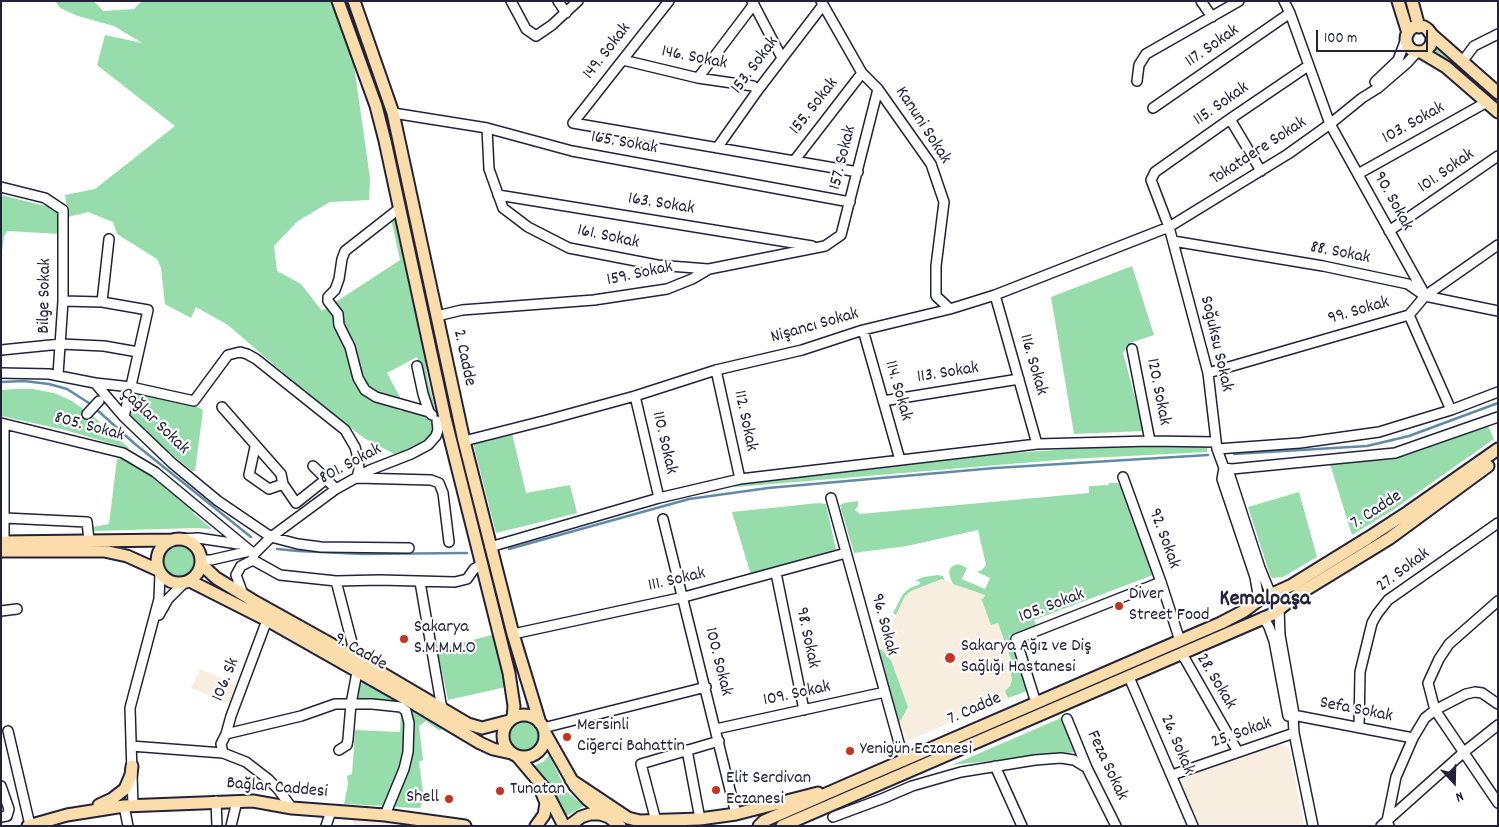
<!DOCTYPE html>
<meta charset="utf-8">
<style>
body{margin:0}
#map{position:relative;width:1499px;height:827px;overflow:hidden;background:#fff;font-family:Dekko,sans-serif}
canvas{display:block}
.frame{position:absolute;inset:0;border:2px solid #22223b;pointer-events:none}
.north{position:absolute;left:1429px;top:757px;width:50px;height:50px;-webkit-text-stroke:4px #fff;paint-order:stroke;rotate:159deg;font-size:14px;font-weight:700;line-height:20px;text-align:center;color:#22223b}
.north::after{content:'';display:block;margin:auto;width:18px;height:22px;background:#22223b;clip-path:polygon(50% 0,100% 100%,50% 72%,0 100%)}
.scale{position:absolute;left:1316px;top:30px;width:112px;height:22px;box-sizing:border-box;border:2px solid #22223b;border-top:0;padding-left:6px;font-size:15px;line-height:18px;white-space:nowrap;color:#22223b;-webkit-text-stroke:4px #fff;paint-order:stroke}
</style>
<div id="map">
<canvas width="1499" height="827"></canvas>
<div class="frame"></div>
<div class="north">N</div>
<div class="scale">100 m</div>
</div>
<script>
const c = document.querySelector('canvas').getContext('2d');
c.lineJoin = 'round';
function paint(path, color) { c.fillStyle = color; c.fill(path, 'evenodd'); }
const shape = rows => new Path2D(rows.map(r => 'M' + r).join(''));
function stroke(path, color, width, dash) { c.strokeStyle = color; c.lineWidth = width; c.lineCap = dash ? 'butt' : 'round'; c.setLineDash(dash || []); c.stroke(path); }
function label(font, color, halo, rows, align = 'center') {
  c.font = font + ' Dekko,sans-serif'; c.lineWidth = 4.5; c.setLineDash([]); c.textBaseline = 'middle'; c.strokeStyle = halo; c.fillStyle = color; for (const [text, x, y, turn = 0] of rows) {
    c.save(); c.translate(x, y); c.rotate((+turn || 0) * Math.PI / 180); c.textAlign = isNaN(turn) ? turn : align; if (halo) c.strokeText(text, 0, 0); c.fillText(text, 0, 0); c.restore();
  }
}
const built = shape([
 [942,579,978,593,979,592,985,595,983,599,981,598,992,625,998,623,1014,669,1010,671,1012,680,1010,686,1005,691,1008,698,907,741,899,723,908,707,891,660,881,649,879,638,889,632,905,596,911,591],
 [200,669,243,687,234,705,191,688],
 [1281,744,1289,748,1304,826,1197,826,1178,780],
 [350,818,433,826,356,826]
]);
const green = shape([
 [55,1,94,1,103,11,134,9,142,1,333,1,352,51,370,178,369,200,330,202,298,221,274,246,277,271,301,284,322,311,400,260,391,219,396,216,420,327,428,380,435,408,435,413,431,409,417,357,387,373,402,401,423,409,360,387,395,406,399,411,410,409,431,416,433,433,429,439,413,449,396,455,364,438,310,396,228,325,196,307,191,318,165,304,161,268,157,259,117,234,113,222,88,212,68,217,65,195,95,189,175,126,97,65,105,35,142,43,114,26,78,16,60,8],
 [1435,43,1498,100,1498,104,1459,69,1431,51],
 [1,195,58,209,59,234,8,231,4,236,1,261],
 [1132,266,1154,335,1130,343,1123,353,1144,431,1074,434,1051,297],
 [16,389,33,389,54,393,72,401,93,416,130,449,65,430,1,416,1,390],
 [136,392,190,403,203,410,195,471,192,471,133,422,130,412],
 [1488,426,1494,439,1393,510,1352,535,1330,464,1405,456],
 [512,433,526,493,570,485,577,513,496,533,473,443],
 [1114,446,1207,446,1207,452,1070,459,736,487,733,486,785,477,1011,453],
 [127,457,165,484,194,511,193,513,211,528,211,529,196,528,94,531,93,527,109,524,117,459],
 [1109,483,1118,483,1126,496,1153,575,1034,620,1036,625,1009,636,1027,691,1008,698,1005,691,1010,686,1012,680,1010,671,1014,668,998,623,991,625,981,598,983,599,985,595,953,584,950,577,949,572,951,567,958,564,967,568,962,579,985,589,990,578,977,572,982,570,986,565,978,530,907,546,854,553,841,509,840,505,844,503,858,501,858,506,855,510,860,514,1089,493,1089,486,1109,485],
 [1299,492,1317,557,1283,577,1272,578,1270,575,1248,507],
 [819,503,826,504,836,550,751,575,732,512],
 '161 563a17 17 0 1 1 34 0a17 17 0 1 1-34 0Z',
 [938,575,943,576,944,580,942,579,911,591,905,596,896,615,893,613,903,594,910,588,920,584,919,581,915,581,923,577],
 [496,634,506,687,448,700,437,649],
 [881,649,891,660,908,707,899,723,879,650],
 [361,682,362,682,401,704,357,698,355,696],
 [401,709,405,713,406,751,386,806,344,804,348,784,347,776,352,774,355,730,400,732],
 [410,710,442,728,440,731,426,721,419,726,423,760,419,762,424,799,420,808,391,807,400,784],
 [1061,718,1076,752,952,765],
 '507 737a16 16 0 1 1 32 0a16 16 0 1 1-32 0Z',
 [549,755,567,792,584,806,563,818,550,788,533,766,543,762]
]);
const stream = shape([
 [1,382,24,381,49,384,67,389,92,405],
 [96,409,135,444,251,537],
 [1234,454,1367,446,1409,436,1498,403],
 [277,549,298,551,362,554,467,553],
 [509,549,689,499,768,488,995,468,1208,455]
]);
const minor = shape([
 [511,1,526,29,536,36,552,25,578,1],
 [558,1,566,13],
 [669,1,573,123,858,172],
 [752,1,782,58],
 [821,1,862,73,878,89,931,164,944,202,936,266,936,296,950,309],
 [1201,1,1212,17],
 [1284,1,1290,13,1330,124,1424,293],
 [623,60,698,78,753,86,758,90],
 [1462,62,1474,46,1498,34],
 [698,78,754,4],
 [1137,81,1139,65,1146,54,1239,1],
 [1375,82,1398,60,1406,39],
 [1153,108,1290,13],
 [393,113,487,128,572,151,850,202],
 [1230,119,1261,171],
 [487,128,489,169,503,208,528,227,569,248,657,265,708,269],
 [717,148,758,90,823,5],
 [794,161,862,73],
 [1358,174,1487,102],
 [1,187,45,198,63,210,63,301,58,375],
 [498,195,812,246],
 [400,208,345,251,342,259,339,279,335,290,328,297,328,301,338,314,339,325,350,347,358,378,365,390,376,397,429,412],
 [1389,231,1498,156],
 [1173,241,1323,266,1408,284,1425,296,1498,311],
 [995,295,1037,444],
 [63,301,102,302,148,310,124,417],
 [102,302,109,239],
 [1409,315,1451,410],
 [437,316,462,310,594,300,667,289,692,279,709,269,825,246,841,235,878,89],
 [863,330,900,460],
 [1132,349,1150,441],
 [1,350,61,344,104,346,138,352],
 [417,366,423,394,429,412,432,415],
 [716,370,740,479],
 [1,373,49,374,95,383,124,417,172,463,218,501,271,537,298,544,321,547,409,548],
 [1208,373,1409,315,1425,296,1498,245],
 [95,383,131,387,194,401,228,355,240,352,247,354,256,359,345,430,355,447,358,458,359,469,357,478,431,480,439,483,443,493,449,542],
 [635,396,659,498],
 [883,401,1019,379],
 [222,407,281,474,283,484,296,503,325,480],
 [87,414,99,401],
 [1,423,123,453,155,472,254,554],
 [464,441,547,420,635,396,716,370,802,350,863,330,950,309,995,295,1169,227,1288,154,1330,124,1362,98,1378,88,1407,63,1417,52],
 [255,447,249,475,269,489,283,484],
 [1217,449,1300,443,1379,432,1451,410,1498,392],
 [313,466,336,489],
 [1224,468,1232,469,1395,453,1498,417],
 [1224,468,1222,479,1255,577,1259,600],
 [1123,477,1161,582,1180,641],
 [831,498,904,761],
 [5,518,87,522,89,540],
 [663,519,736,814],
 [180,539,198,538,238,544],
 [4,542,4,424],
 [490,547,659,498,740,479,1037,444,1150,441,1216,442],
 [253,559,254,554,271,537,336,489,370,470,411,454,428,445,436,436,438,430,437,421],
 [202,560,211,560,250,551],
 [776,573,804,710],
 [336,581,356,658],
 [420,582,442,709],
 [243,594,236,575,241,566,253,560,280,575,336,581,380,580,455,582,467,579,474,569,481,565],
 [1271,595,1260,568,1230,476,1224,468,1217,449,1208,373,1169,227,1151,180,1155,172,1230,119,1308,66],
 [1279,609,1280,635,1294,714,1293,715,1294,733,1313,826],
 [1,611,17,609],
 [159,615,168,599,184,583],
 [1263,617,1269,627,1274,641,1288,716,1293,715,1413,738],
 [513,634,684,597,846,553],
 [1180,654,1185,659,1238,752],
 [1129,677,1193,826],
 [1036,703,1016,639,1161,582],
 [1498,704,1482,693,1475,692,1466,694,1435,710,1498,803],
 [1067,719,1087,768,1116,826],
 [543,728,706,687],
 [1359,728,1360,672,1372,623,1377,614,1388,600,1498,523],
 [716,729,885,692],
 [8,731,30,825],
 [226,734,301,716,335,704,372,704,401,707,406,711,409,723,408,752,404,769,385,815],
 [131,746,223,753,246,762,268,779,278,789,292,808],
 [339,750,347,745,348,739,351,704,357,672],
 [687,750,700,819],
 [223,753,221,744,226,734,231,716,267,620],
 [995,766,1022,826],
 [1172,775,1294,733],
 [1,786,9,809,7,816,1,817],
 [216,801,217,826],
 [124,806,128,826],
 [133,806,130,708,159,599,160,573],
 [833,817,884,798,912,786,961,772,1035,760,1061,758,1074,760,1087,768],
 [656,821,641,764,719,741],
 [231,826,237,801],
 [326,826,331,811],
 [1381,826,1464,752,1498,725],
 [1389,826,1387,821,1396,777,1413,738,1425,718,1435,710,1428,683,1439,659,1449,644,1498,601]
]);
const major = shape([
 [338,1,376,106,385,141,445,418,509,673,514,706,513,718],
 [354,1,393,113,464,441,513,634,540,723],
 [1398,1,1408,33],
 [1412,1,1419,27],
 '1406 39a13 13 0 1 1 26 0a13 13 0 1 1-26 0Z',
 [1429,32,1498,93],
 [1421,52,1446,67,1498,112],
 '157 561a22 22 0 1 1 44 0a22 22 0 1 1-44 0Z',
 [1,542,172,540],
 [1,551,104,551,127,556,158,570],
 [201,564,216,578,252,600,356,658,468,724,482,728,509,721],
 [190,581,267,620,408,700,480,743,493,749,511,753],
 '503 736a21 21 0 1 1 42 0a21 21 0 1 1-42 0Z',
 [545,733,575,786,587,799,609,817],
 [518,757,545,789,564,826],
 [571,780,628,818,640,821,700,819,736,814,818,793],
 [99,805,112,799,125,789,131,775,132,766],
 [28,826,67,815,124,806,253,801,292,808,385,815,465,826],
 [536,826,544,815,546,803,542,793],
 [569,826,581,817,590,814,600,814,609,817,620,826],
 [759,826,764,821,844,786,1221,623,1244,611,1259,600,1292,585,1368,538,1408,512,1498,449],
 [782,826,1273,614,1297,595,1390,538,1488,466]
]);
const markers = [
 [1119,606,5,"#c8321e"],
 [404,639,5,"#c8321e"],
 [950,658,6,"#c8321e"],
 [567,737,5,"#c8321e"],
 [850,751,5,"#c8321e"],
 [716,790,5,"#c8321e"],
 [500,791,5,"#c8321e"],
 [449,799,5,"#c8321e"]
];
const streetNames = [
 ["117. Sokak",1213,47,-35],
 ["149. Sokak",608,52,-52],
 ["146. Sokak",694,59,11],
 ["153. Sokak",756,66,-53],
 ["115. Sokak",1222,105,-35],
 ["155. Sokak",815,107,-52],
 ["103. Sokak",1414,124,-29],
 ["Kanuni Sokak",922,126,57],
 ["165. Sokak",624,144,10],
 ["Tokatdere Sokak",1259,152,-33],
 ["157. Sokak",844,158,-76],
 ["101. Sokak",1447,172,-35],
 ["90. Sokak",1392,202,61],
 ["163. Sokak",661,205,9],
 ["161. Sokak",608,238,12],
 ["88. Sokak",1340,254,11],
 ["159. Sokak",640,275,-12],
 ["Bilge Sokak",46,296,-89],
 ["99. Sokak",1359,312,-16],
 ["Nişancı Sokak",815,327,-16],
 ["Soğuksu Sokak",1215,344,77],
 ["2. Cadde",463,358,78],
 ["116. Sokak",1032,365,74],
 ["113. Sokak",948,374,-9],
 ["114. Sokak",897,391,74],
 ["120. Sokak",1157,392,79],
 ["112. Sokak",744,421,78],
 ["Çağlar Sokak",154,422,44],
 ["805. Sokak",89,428,15],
 ["110. Sokak",663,443,77],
 ["801. Sokak",351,465,-28],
 ["7. Cadde",1377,511,-33],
 ["92. Sokak",1163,539,70],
 ["27. Sokak",1404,571,-37],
 ["111. Sokak",677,581,-13],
 ["105. Sokak",1052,607,-21],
 ["96. Sokak",883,625,75],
 ["98. Sokak",806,638,78],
 ["9. Cadde",360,653,30],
 ["100. Sokak",717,662,76],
 ["106. Sk",227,680,-68],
 ["28. Sokak",1215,682,59],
 ["109. Sokak",797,695,-12],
 ["7. Cadde",975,710,-24],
 ["Sefa Sokak",1356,711,11],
 ["25. Sokak",1242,734,-19],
 ["26. Sokak",1176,745,67],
 ["Feza Sokak",1106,766,65],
 ["Bağlar Caddesi",277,789,5]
];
const poiNames = [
 ["Diver",1129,596],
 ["Street Food",1129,617],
 ["Sakarya",414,629],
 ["S.M.M.M.O",414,650],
 ["Sakarya Ağız ve Diş",961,648],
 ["Sağlığı Hastanesi",961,669],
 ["Mersinli",577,727],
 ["Ciğerci Bahattin",577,748],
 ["Yenigün Eczanesi",860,751],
 ["Elit Serdivan",726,780],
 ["Eczanesi",726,801],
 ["Tunatan",510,791],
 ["Shell",439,799,"right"]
];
const districtNames = [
 ["Kemalpaşa",1265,601]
];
paint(built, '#f7eee0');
paint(green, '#96ddab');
stroke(stream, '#628aa7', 2.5);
stroke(minor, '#22223b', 12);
stroke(major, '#22223b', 15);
stroke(minor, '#fff', 9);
stroke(major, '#faddab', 11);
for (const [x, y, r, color] of markers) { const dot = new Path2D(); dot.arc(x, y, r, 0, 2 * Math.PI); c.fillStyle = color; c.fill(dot); stroke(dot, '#fff', 2); }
label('18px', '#22223b', '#fff', streetNames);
label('18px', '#22223b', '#fff', poiNames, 'left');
label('bold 22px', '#22223b', '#fff', districtNames);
</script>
